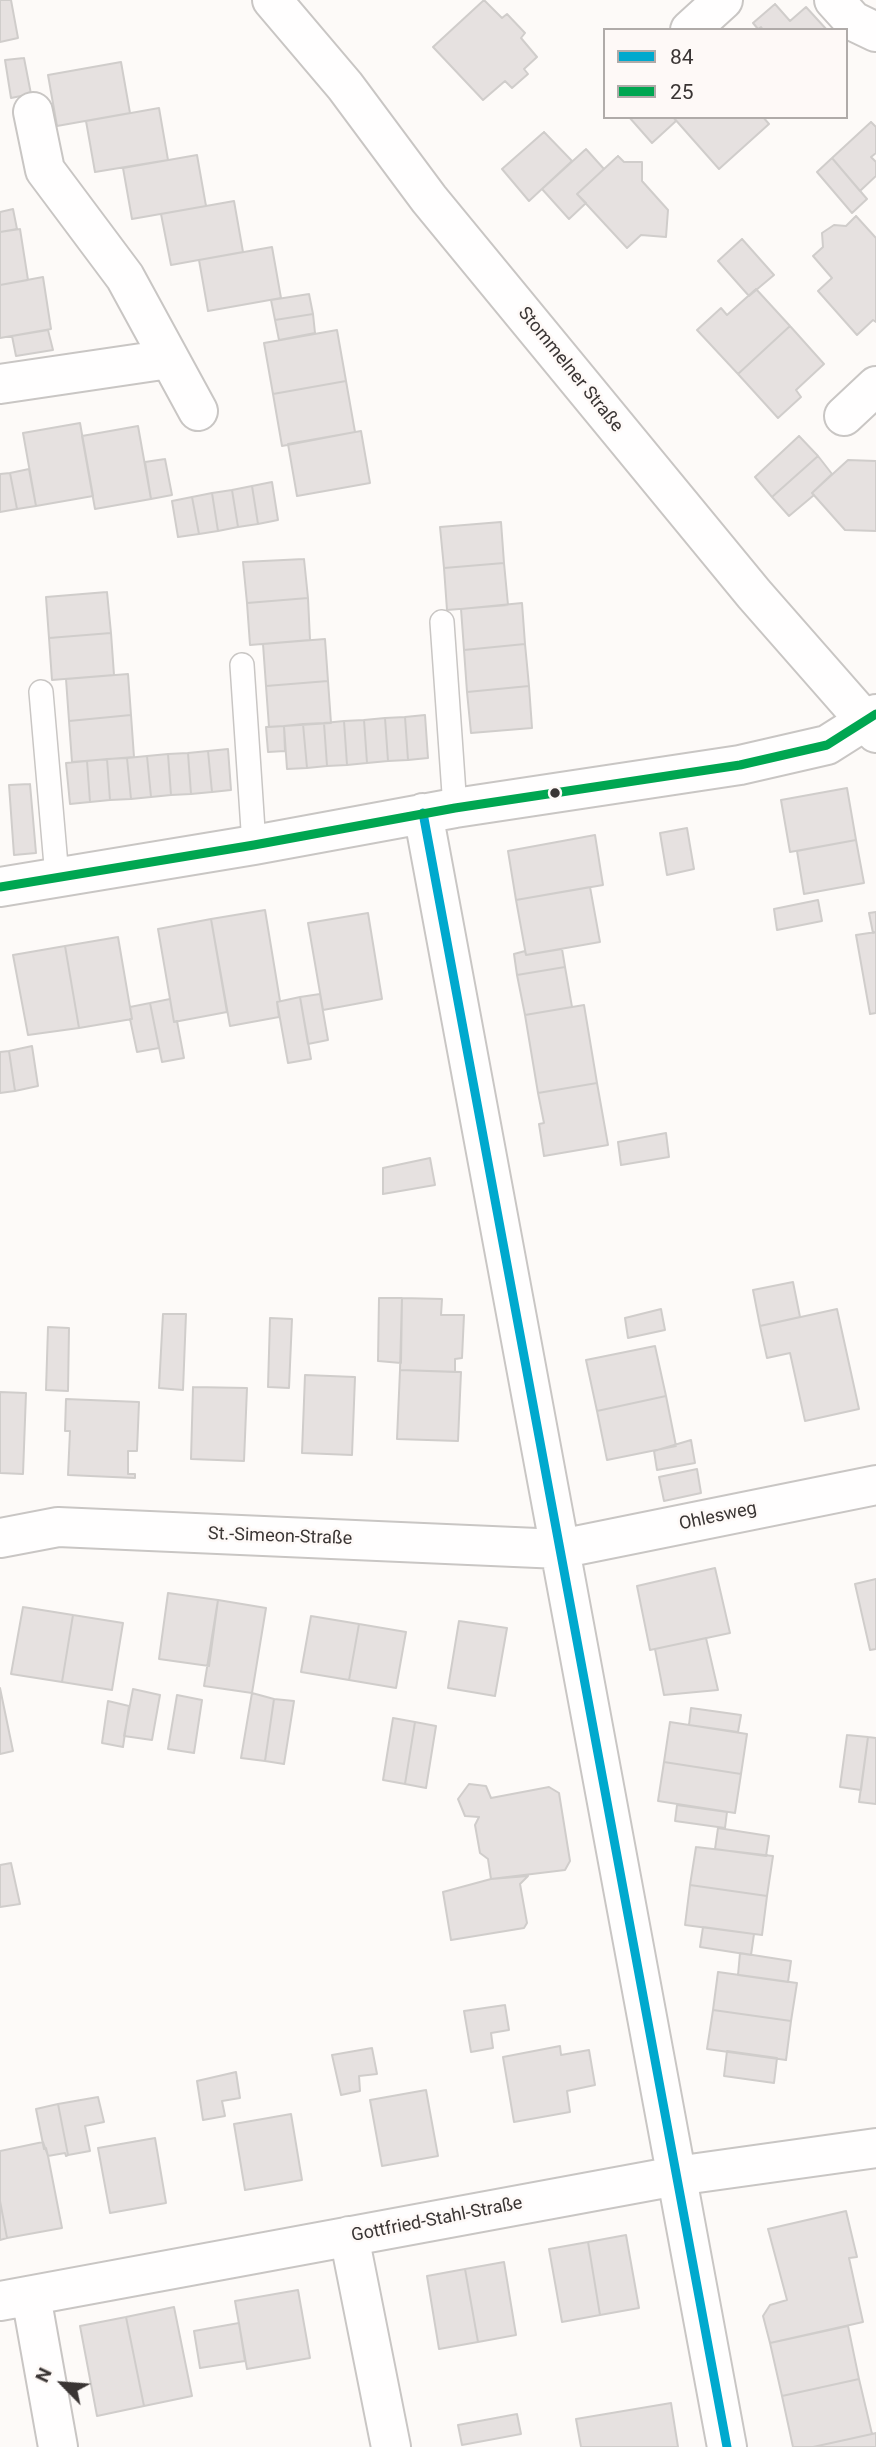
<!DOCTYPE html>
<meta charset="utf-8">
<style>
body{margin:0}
#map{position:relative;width:876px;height:2447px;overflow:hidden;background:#fdfaf8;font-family:Roboto,sans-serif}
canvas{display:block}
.legend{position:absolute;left:603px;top:28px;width:245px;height:91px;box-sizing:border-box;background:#fef9f7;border:2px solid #b0aba9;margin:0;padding:9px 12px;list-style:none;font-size:21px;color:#3a3534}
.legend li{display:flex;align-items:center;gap:14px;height:35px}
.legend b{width:35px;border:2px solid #b0aba9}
.north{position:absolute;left:28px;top:2349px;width:70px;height:70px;-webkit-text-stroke:5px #fef9f7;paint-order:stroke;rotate:295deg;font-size:19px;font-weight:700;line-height:28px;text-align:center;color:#3a3534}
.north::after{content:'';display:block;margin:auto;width:24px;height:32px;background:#3a3534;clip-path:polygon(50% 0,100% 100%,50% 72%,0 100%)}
</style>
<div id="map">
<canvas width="876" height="2447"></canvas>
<ul class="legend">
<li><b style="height:9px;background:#00a9ce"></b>84</li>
<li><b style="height:9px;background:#00a651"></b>25</li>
</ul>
<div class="north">N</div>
</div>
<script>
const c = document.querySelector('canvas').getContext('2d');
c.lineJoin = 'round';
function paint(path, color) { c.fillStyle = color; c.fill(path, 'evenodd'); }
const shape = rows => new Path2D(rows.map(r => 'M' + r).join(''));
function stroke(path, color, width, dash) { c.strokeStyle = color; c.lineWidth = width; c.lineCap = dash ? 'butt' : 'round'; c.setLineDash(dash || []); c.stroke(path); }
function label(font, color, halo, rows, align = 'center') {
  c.font = font + ' Roboto,sans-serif'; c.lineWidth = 5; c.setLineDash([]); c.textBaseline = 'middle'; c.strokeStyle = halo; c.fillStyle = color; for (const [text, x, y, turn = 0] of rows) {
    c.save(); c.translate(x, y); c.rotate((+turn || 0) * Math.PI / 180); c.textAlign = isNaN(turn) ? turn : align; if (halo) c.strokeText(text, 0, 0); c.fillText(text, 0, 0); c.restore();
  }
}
const building = shape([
 [0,0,11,0,18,38,0,42,0,0],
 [484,0,502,18,507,14,525,33,521,38,537,57,524,69,528,74,512,88,505,81,483,100,433,47,484,0],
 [775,4,790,21,806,7,827,30,763,30,761,27,758,29,753,23,775,4],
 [24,58,31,94,11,98,5,60,24,58],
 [121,62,130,113,57,126,48,75,121,62],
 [159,108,168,160,95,172,86,121,159,108],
 [629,117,673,117,676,121,652,143,629,117],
 [673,117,763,117,769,124,719,169,673,117],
 [871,122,876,127,876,153,871,157,876,162,876,176,860,191,832,158,871,122],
 [544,132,572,161,529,201,502,169,544,132],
 [586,149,604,169,577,194,586,203,569,219,542,189,586,149],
 [197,155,206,206,132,219,123,168,197,155],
 [618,156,624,162,642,162,642,181,668,210,666,237,641,235,627,248,577,194,618,156],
 [832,158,867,199,852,213,817,172,832,158],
 [234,201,243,252,171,265,161,214,234,201],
 [13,209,17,229,0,232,0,212,13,209],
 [856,216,876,238,876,322,873,320,857,335,818,291,832,278,813,256,823,247,822,233,834,225,846,226,856,216],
 [20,229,28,280,0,285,0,232,20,229],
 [742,239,774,275,749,296,718,261,742,239],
 [272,247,281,298,208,311,199,260,272,247],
 [43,277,51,329,0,338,0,285,43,277],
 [756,289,790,326,738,374,697,330,721,308,727,315,756,289],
 [309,294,313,314,275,320,271,300,309,294],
 [313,314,315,333,279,340,275,320,313,314],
 [790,326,824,364,796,390,801,397,778,418,738,374,790,326],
 [48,330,53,350,16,356,12,336,48,330],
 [337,330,346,381,273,394,264,343,337,330],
 [346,381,355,432,282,446,273,394,346,381],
 [80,423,93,496,36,506,23,433,80,423],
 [138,426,151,499,95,509,82,436,138,426],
 [361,431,370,483,297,496,288,444,361,431],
 [799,436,818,456,772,497,755,477,799,436],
 [818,456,832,474,812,493,814,495,789,516,772,497,818,456],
 [165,459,172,495,151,499,145,462,165,459],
 [848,460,876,461,876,531,845,530,812,493,848,460],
 [29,469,36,506,17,509,10,473,29,469],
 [10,473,17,509,0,512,0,474,10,473],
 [272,482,278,520,258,524,252,486,272,482],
 [252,486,258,524,238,527,232,490,252,486],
 [232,490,238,527,218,531,212,493,232,490],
 [212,493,218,531,199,534,192,497,212,493],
 [192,497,199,534,178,537,172,501,192,497],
 [501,522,504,563,444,568,440,527,501,522],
 [304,559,308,598,247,603,243,562,304,559],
 [504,563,508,605,447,610,444,568,504,563],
 [107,592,111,633,49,638,46,597,107,592],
 [308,598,310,640,250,645,247,603,308,598],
 [522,603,525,644,464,650,461,609,522,603],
 [111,633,114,675,52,680,49,638,111,633],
 [325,639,328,681,266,686,263,644,325,639],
 [525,644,529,686,467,692,464,650,525,644],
 [128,674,131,715,69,721,66,679,128,674],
 [328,681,331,723,269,727,266,686,328,681],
 [529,686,532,728,471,733,467,692,529,686],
 [131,715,134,757,72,762,69,721,131,715],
 [425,715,428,758,408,760,405,717,425,715],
 [405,717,408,760,388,761,385,718,405,717],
 [385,718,388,761,367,763,364,720,385,718],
 [364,720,367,763,347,765,344,721,364,720],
 [344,721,347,765,327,766,324,723,344,721],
 [324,723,327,766,307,768,303,724,324,723],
 [303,724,307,768,287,769,284,726,303,724],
 [284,726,285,751,268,752,266,727,284,726],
 [228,749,231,790,212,792,208,751,228,749],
 [208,751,212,792,191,794,188,753,208,751],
 [188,753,191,794,171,795,168,754,188,753],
 [168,754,171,795,151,797,147,756,168,754],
 [147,756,151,797,131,799,127,758,147,756],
 [127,758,131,799,110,800,107,759,127,758],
 [107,759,110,800,90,802,87,761,107,759],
 [87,761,90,802,70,804,66,763,87,761],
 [30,784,36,853,14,855,9,785,30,784],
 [847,788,856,840,790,852,781,800,847,788],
 [687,828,694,869,667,875,660,833,687,828],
 [595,835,603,885,516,900,508,851,595,835],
 [856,840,864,883,804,894,797,851,856,840],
 [590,887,600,942,526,955,516,900,590,887],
 [818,900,822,921,777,930,774,909,818,900],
 [265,910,280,1001,277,1002,279,1017,230,1026,211,919,265,910],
 [876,912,876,932,873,933,869,913,876,912],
 [368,913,382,999,323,1010,308,923,368,913],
 [211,919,227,1012,174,1022,158,929,211,919],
 [876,932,876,1013,870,1014,856,935,876,932],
 [118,937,132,1019,79,1028,65,946,118,937],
 [65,946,79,1028,28,1035,13,955,65,946],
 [562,949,565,967,517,975,514,954,525,951,526,955,562,949],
 [565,967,572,1007,525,1015,517,975,565,967],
 [320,994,328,1040,308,1044,300,997,320,994],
 [300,997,311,1059,288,1063,277,1002,300,997],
 [170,999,174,1022,177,1021,184,1058,162,1062,150,1003,170,999],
 [150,1003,159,1048,137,1052,130,1019,132,1019,130,1007,150,1003],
 [584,1005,597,1083,538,1093,525,1015,584,1005],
 [32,1046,38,1086,15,1091,9,1051,32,1046],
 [9,1051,15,1091,0,1093,0,1052,9,1051],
 [597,1083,608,1145,544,1156,539,1124,544,1123,538,1093,597,1083],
 [666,1133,669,1157,621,1165,618,1142,666,1133],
 [430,1158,435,1185,383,1194,383,1168,430,1158],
 [793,1282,800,1317,760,1326,753,1290,793,1282],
 [379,1298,402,1298,401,1363,378,1361,379,1298],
 [402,1298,442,1299,441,1315,464,1315,462,1358,455,1359,455,1372,400,1370,402,1298],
 [661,1309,665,1330,628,1338,625,1318,661,1309],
 [837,1309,859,1409,805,1421,790,1353,767,1358,760,1326,837,1309],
 [163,1314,186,1314,183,1390,159,1388,163,1314],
 [270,1318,292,1319,289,1388,268,1387,270,1318],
 [48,1327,69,1328,68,1391,46,1390,48,1327],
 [655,1346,666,1396,597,1411,586,1360,655,1346],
 [400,1370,461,1372,458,1441,397,1439,400,1370],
 [305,1375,355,1377,352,1455,302,1453,305,1375],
 [193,1387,247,1388,244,1461,191,1459,193,1387],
 [0,1392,26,1393,23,1474,0,1473,0,1392],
 [666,1396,676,1446,607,1460,597,1411,666,1396],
 [66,1399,139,1402,137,1451,128,1451,128,1474,135,1474,135,1478,68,1475,70,1431,65,1431,66,1399],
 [691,1440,695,1463,657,1470,654,1451,691,1440],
 [697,1469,701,1493,664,1501,659,1477,697,1469],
 [715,1568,730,1633,650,1650,637,1586,715,1568],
 [876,1579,876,1649,870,1650,855,1584,876,1579],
 [168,1593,218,1600,209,1666,159,1659,168,1593],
 [218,1600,266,1608,252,1693,204,1686,218,1600],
 [23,1607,73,1615,62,1682,11,1674,23,1607],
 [73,1615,123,1623,112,1690,62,1682,73,1615],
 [311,1616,359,1624,349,1680,301,1672,311,1616],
 [459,1621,507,1628,495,1696,448,1688,459,1621],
 [359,1624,406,1632,396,1688,349,1680,359,1624],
 [706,1638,718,1690,664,1695,655,1649,706,1638],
 [0,1688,13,1751,0,1754,0,1688],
 [133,1689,160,1695,152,1740,124,1736,133,1689],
 [252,1693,274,1699,265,1761,241,1758,252,1693],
 [177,1695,202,1700,194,1753,168,1749,177,1695],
 [274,1699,294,1701,284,1764,265,1761,274,1699],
 [108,1701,129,1706,123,1747,102,1743,108,1701],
 [691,1708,741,1715,738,1732,689,1725,691,1708],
 [393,1718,415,1722,405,1784,383,1780,393,1718],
 [415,1722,436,1726,426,1788,405,1784,415,1722],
 [670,1722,747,1734,741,1774,664,1762,670,1722],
 [847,1735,868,1737,861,1790,840,1787,847,1735],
 [868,1737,876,1738,876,1804,859,1802,868,1737],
 [664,1762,741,1774,735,1813,658,1801,664,1762],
 [469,1784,486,1786,491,1798,549,1787,559,1793,570,1861,565,1870,491,1879,488,1859,480,1853,475,1825,479,1817,465,1816,458,1799,469,1784],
 [677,1805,727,1812,725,1828,675,1821,677,1805],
 [718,1828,769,1836,766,1856,715,1849,718,1828],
 [696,1847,773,1856,767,1896,690,1885,696,1847],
 [11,1863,20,1904,0,1907,0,1865,11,1863],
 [528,1876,520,1884,527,1923,524,1928,451,1940,443,1892,491,1879,528,1876],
 [690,1885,767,1896,762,1935,685,1925,690,1885],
 [703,1927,754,1934,751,1955,700,1947,703,1927],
 [740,1953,791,1961,788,1982,738,1975,740,1953],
 [718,1972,797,1983,791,2021,713,2010,718,1972],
 [505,2005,509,2030,491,2033,493,2048,471,2052,464,2011,505,2005],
 [713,2010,791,2021,786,2060,707,2049,713,2010],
 [560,2046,561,2055,589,2050,595,2085,567,2091,570,2112,514,2122,503,2057,560,2046],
 [372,2048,377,2074,359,2076,360,2091,341,2095,332,2055,372,2048],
 [727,2051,777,2058,774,2083,724,2076,727,2051],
 [236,2072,240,2098,222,2101,225,2116,203,2120,197,2081,236,2072],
 [426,2090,438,2156,382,2166,370,2100,426,2090],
 [98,2097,104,2122,85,2126,90,2151,68,2155,58,2104,98,2097],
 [58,2104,68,2155,66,2156,65,2153,48,2156,46,2148,44,2149,36,2109,58,2104],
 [291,2114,302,2180,245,2190,234,2124,291,2114],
 [155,2138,166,2203,110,2213,98,2148,155,2138],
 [43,2142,48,2156,62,2228,7,2238,0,2201,0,2151,43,2142],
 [0,2201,7,2238,0,2240,0,2201],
 [846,2211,857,2257,849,2258,863,2322,770,2343,763,2316,770,2305,787,2300,768,2229,846,2211],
 [626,2235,639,2308,600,2315,588,2242,626,2235],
 [588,2242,600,2315,562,2322,549,2249,588,2242],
 [504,2262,516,2335,478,2342,465,2269,504,2262],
 [465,2269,478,2342,439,2349,427,2276,465,2269],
 [298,2290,310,2358,247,2369,235,2301,298,2290],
 [174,2307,192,2396,144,2406,126,2317,174,2307],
 [126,2317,144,2406,97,2416,80,2326,126,2317],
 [239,2323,245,2361,200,2368,194,2331,239,2323],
 [848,2326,859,2379,782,2396,770,2343,848,2326],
 [859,2379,872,2434,813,2447,793,2447,782,2396,859,2379],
 [671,2403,678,2447,581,2447,576,2419,671,2403],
 [517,2414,521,2434,462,2445,458,2425,517,2414],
 [876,2433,876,2447,813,2447,872,2434,876,2433]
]);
const service = shape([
 [442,622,455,808],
 [242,665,254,845],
 [41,692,57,877]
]);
const minor = shape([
 [834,0,853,21,876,32],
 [690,30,723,0],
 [33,112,45,170,125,277,198,411],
 [0,384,169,359],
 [844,416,876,386],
 [423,813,727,2447],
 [0,887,254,845,455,808,740,765,827,745,876,714],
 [0,1538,58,1527,560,1549,876,1485],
 [349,2236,391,2447],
 [31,2296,58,2447],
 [0,2301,676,2176,876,2148]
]);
const secondary = shape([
 [272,0,345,86,429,199,754,594,876,733]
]);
const bus1 = shape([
 [423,813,727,2447]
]);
const bus2 = shape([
 [0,887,254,845,455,808,740,765,827,745,876,714]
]);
const markers = [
 [555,793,6,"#3a3534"]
];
const streetNames = [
 ["Stommelner Straße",570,370,51],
 ["Ohlesweg",718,1517,-12],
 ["St.-Simeon-Straße",280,1537,2],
 ["Gottfried-Stahl-Straße",437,2220,-11]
];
paint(building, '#e6e1e0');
stroke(building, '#d0cdcb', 2);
stroke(service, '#c9c6c4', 26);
stroke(minor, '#c9c6c4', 42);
stroke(secondary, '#c9c6c4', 42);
stroke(service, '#fffefe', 23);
stroke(minor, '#fffefe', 38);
stroke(secondary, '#fffefe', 38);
stroke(bus1, '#00a9ce', 9);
stroke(bus2, '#00a651', 9);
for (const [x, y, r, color] of markers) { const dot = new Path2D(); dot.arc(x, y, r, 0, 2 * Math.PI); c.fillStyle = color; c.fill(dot); stroke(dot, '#fef9f7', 2.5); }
label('18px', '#3a3534', '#fef9f7', streetNames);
</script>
